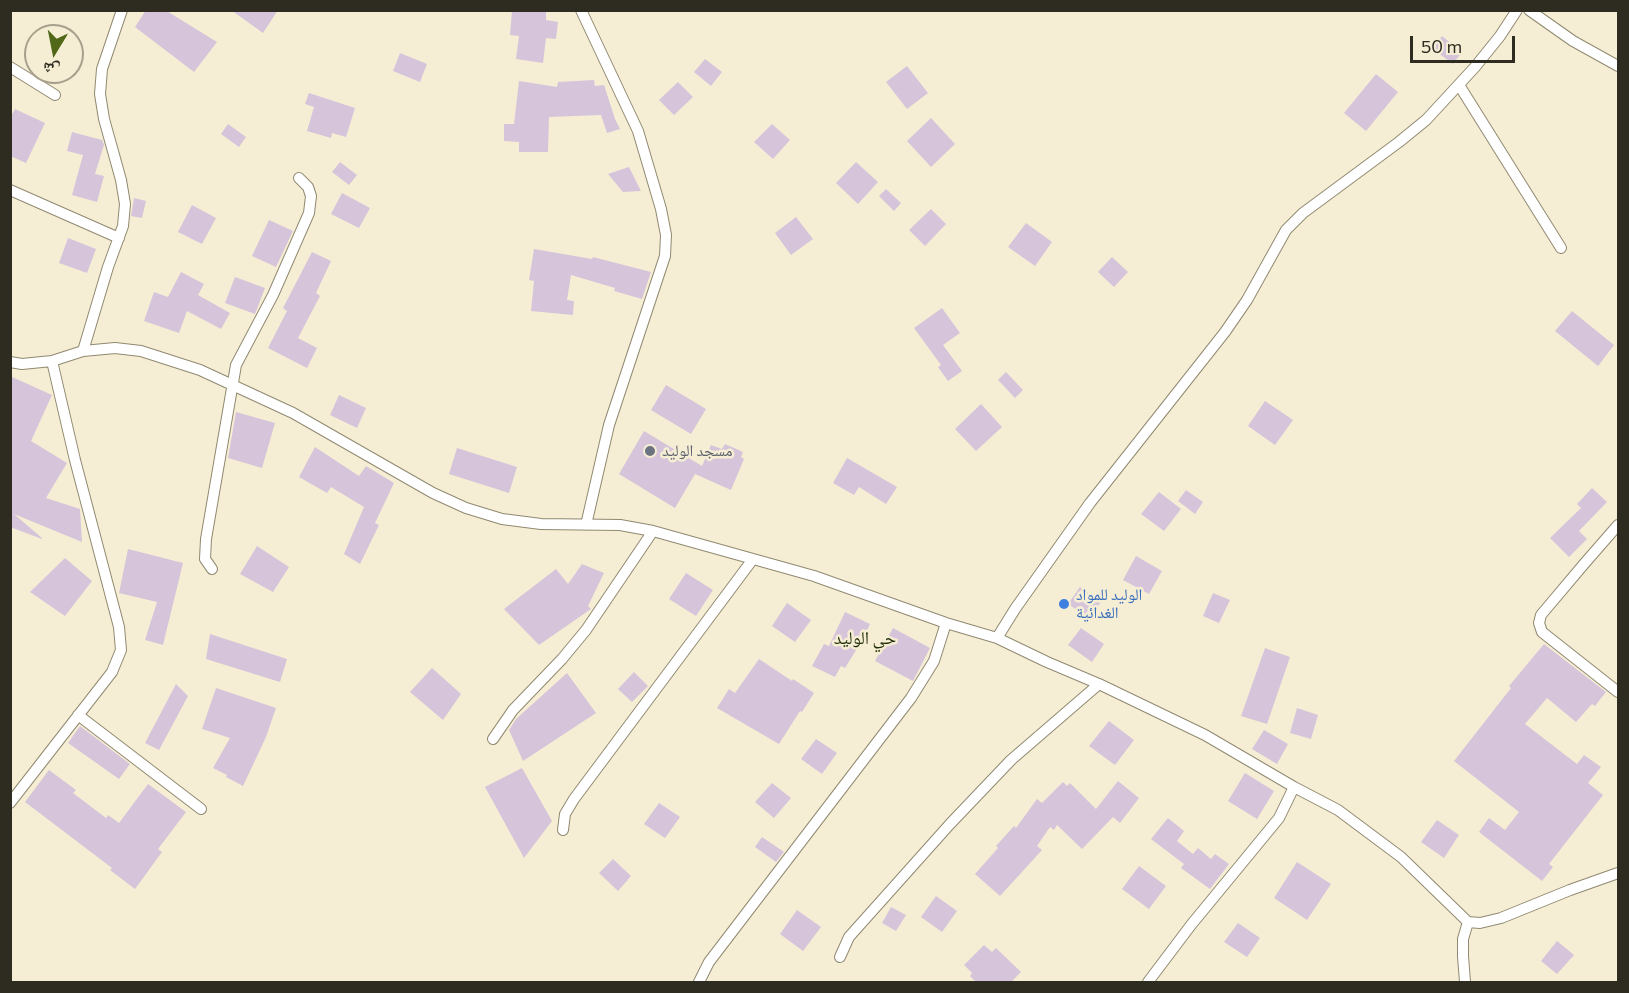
<!DOCTYPE html>
<meta charset="utf-8">
<style>
body{margin:0}
#map{position:relative;width:1629px;height:993px;overflow:hidden;background:#f6eed4;font-family:Commissioner,"Noto Naskh Arabic",sans-serif}
canvas{display:block}
.frame{position:absolute;inset:0;border:12px solid #2e2b21;pointer-events:none}
.north{position:absolute;left:24px;top:24px;width:60px;height:60px;box-sizing:border-box;background:#f6eed4;border:2px solid #a6a08c;border-radius:50%;rotate:190deg;font-size:16px;font-weight:700;line-height:24px;text-align:center;color:#2e2b21}
.north::after{content:'';display:block;margin:auto;width:21px;height:27px;background:#506818;clip-path:polygon(50% 0,100% 100%,50% 72%,0 100%)}
.scale{position:absolute;left:1410px;top:36px;width:105px;height:27px;box-sizing:border-box;border:3px solid #2e2b21;border-top:0;padding-left:8px;font-size:18px;line-height:21px;white-space:nowrap;color:#2e2b21;-webkit-text-stroke:4px #f6eed4;paint-order:stroke}
</style>
<div id="map">
<canvas width="1629" height="993"></canvas>
<div class="frame"></div>
<div class="north">ش</div>
<div class="scale">50 m</div>
</div>
<script>
const c = document.querySelector('canvas').getContext('2d');
c.lineJoin = 'round';
function paint(path, color) { c.fillStyle = color; c.fill(path, 'evenodd'); }
const shape = rows => new Path2D(rows.map(r => 'M' + r).join(''));
function stroke(path, color, width, dash) { c.strokeStyle = color; c.lineWidth = width; c.lineCap = dash ? 'butt' : 'round'; c.setLineDash(dash || []); c.stroke(path); }
function label(font, color, halo, rows, align = 'center') {
  c.font = font + ' Commissioner,"Noto Naskh Arabic",sans-serif'; c.lineWidth = 5; c.setLineDash([]); c.textBaseline = 'middle'; c.strokeStyle = halo; c.fillStyle = color; for (const [text, x, y, turn = 0] of rows) {
    c.save(); c.translate(x, y); c.rotate((+turn || 0) * Math.PI / 180); c.textAlign = isNaN(turn) ? turn : align; if (halo) c.strokeText(text, 0, 0); c.fillText(text, 0, 0); c.restore();
  }
}
const building = shape([
 [146,10,165,10,217,42,194,72,135,27],
 [231,10,278,10,263,33],
 [512,10,546,10,546,20,558,22,556,39,546,38,543,63,516,59,519,36,510,35],
 [1442,36,1462,52,1453,64,1433,49],
 [400,53,427,64,420,82,393,71],
 [705,59,722,72,711,86,694,72],
 [907,66,928,93,907,109,886,82],
 [1376,74,1398,92,1366,131,1344,113],
 [594,80,595,86,604,85,615,119,620,129,607,133,601,115,549,117,548,152,519,152,519,142,504,141,504,124,514,124,519,81,557,87,558,82],
 [678,82,693,97,674,115,659,100],
 [309,93,355,108,346,137,332,133,331,138,307,131,314,107,305,104],
 [15,109,45,123,26,163,10,156,10,118],
 [931,118,955,144,931,167,907,141],
 [228,124,246,137,239,147,221,134],
 [772,124,790,140,773,159,754,142],
 [72,132,102,140,104,145,95,174,104,176,97,202,72,195,83,155,67,151],
 [340,162,357,175,349,185,332,172],
 [856,162,878,182,858,204,836,183],
 [629,167,641,191,623,192,608,174],
 [886,189,901,203,894,211,879,196],
 [342,193,370,208,359,228,331,214],
 [134,198,146,201,142,218,131,216],
 [192,205,216,218,202,244,178,232],
 [931,209,946,224,925,246,909,230],
 [796,217,813,239,791,255,775,233],
 [269,220,293,231,276,267,252,256],
 [1026,223,1052,242,1035,266,1008,247],
 [68,238,96,249,87,273,59,263],
 [534,249,592,259,593,257,651,272,642,299,614,291,615,288,571,275,567,300,574,301,573,315,531,311,534,281,529,280],
 [312,252,331,261,316,293,320,296,298,338,317,348,307,368,268,348,287,311,283,308],
 [1112,257,1128,272,1114,287,1098,272],
 [181,272,204,284,198,295,230,313,221,329,187,311,179,333,144,321,154,292,168,297],
 [235,277,265,288,255,314,225,303],
 [942,308,960,333,943,345,962,371,948,381,938,367,941,365,914,328],
 [1572,311,1614,345,1598,366,1555,331],
 [1006,372,1023,390,1015,398,998,380],
 [10,376,52,395,31,441,67,463,46,498,80,509,82,542,14,514,42,538,42,539,10,527],
 [666,385,706,409,691,434,651,410],
 [339,395,366,408,357,428,330,415],
 [1265,401,1293,420,1275,445,1248,426],
 [981,404,1002,427,976,451,955,429],
 [236,412,275,423,262,468,228,458],
 [644,431,702,466,711,445,722,449,725,444,743,452,741,457,744,459,731,490,695,474,675,508,619,474],
 [315,447,359,476,366,466,394,483,375,523,379,525,360,564,344,554,364,507,331,487,327,493,299,477],
 [457,448,517,467,509,493,449,474],
 [847,458,897,487,886,504,859,487,854,495,833,483],
 [1592,488,1607,502,1579,531,1587,539,1569,557,1550,538,1581,508,1577,504],
 [1186,490,1203,502,1195,514,1178,501],
 [1159,492,1181,509,1164,531,1141,514],
 [257,546,289,567,273,592,240,574],
 [128,549,183,563,163,645,145,640,157,602,119,593],
 [1136,556,1162,571,1149,594,1123,580],
 [65,558,92,581,65,616,30,592],
 [582,564,604,573,588,606,591,609,539,645,504,609,556,569,568,584],
 [686,573,713,590,696,616,669,599],
 [1080,587,1101,602,1089,618,1068,604],
 [1213,593,1230,600,1219,623,1203,616],
 [787,603,811,620,795,642,772,626],
 [845,612,870,624,859,648,858,647,845,668,841,666,835,677,812,666,824,644,829,646],
 [893,628,930,648,913,681,875,661],
 [1081,628,1104,644,1092,662,1068,645],
 [210,634,287,659,280,682,206,659],
 [1544,644,1606,692,1595,706,1592,704,1576,722,1547,698,1525,724,1577,764,1584,755,1601,767,1588,783,1603,795,1549,864,1553,867,1542,881,1479,832,1489,818,1505,830,1519,812,1454,761,1511,688,1509,686],
 [1265,648,1290,657,1267,724,1241,716],
 [759,659,792,681,793,679,814,693,802,712,800,711,779,744,717,708,729,689,735,693],
 [432,668,461,694,443,720,410,692],
 [634,672,648,686,632,702,618,689],
 [567,673,596,713,523,761,509,730,516,719],
 [176,684,188,696,159,750,145,743],
 [216,688,276,708,266,737,243,786,226,777,227,775,213,768,230,738,202,729],
 [1297,708,1318,715,1311,739,1290,733],
 [1109,721,1134,740,1115,765,1089,746],
 [80,726,130,764,119,779,68,743],
 [1264,730,1288,744,1277,764,1252,749],
 [816,739,837,753,822,774,801,759],
 [522,768,552,821,524,858,485,787],
 [49,770,76,790,73,793,106,818,108,815,119,823,148,784,186,812,158,849,162,852,135,889,110,870,112,868,25,802],
 [1245,773,1274,791,1257,819,1228,801],
 [1118,781,1139,798,1120,823,1113,817,1082,849,1057,825,1054,830,1050,827,1037,846,1042,850,1000,896,975,874,998,848,996,846,1014,826,1016,828,1037,799,1042,803,1063,782,1067,786,1070,783,1096,809],
 [772,783,791,798,774,818,755,802],
 [659,803,680,817,665,838,644,824],
 [1168,818,1184,831,1177,841,1193,854,1198,848,1211,859,1215,854,1229,864,1210,889,1181,868,1184,864,1151,839],
 [1437,820,1459,835,1444,858,1421,842],
 [762,837,784,852,776,862,755,847],
 [613,859,631,876,618,891,599,873],
 [1297,862,1331,884,1307,920,1274,898],
 [1139,866,1166,886,1149,909,1122,889],
 [936,896,957,911,942,932,921,917],
 [891,907,906,915,896,931,882,923],
 [797,910,821,927,803,951,780,934],
 [1238,923,1260,938,1247,957,1224,942],
 [1557,941,1574,955,1557,974,1541,961],
 [984,945,992,952,996,948,1021,972,1011,982,976,982,970,976,972,973,964,965]
]);
const minor = shape([
 [581,10,638,131,661,209,666,235,665,256,609,425,586,525],
 [1529,10,1573,41,1618,66],
 [10,67,55,95],
 [1459,85,1561,248],
 [10,190,119,238],
 [83,351,108,267,123,226,125,204,121,180,104,119,100,94,102,69,122,10],
 [10,362,22,364,52,361,83,351,115,348,141,351,200,370,293,413,433,493,466,508,502,519,541,524,620,525,653,531,814,576,946,623,997,638,1047,662,1099,684,1205,735,1294,787,1338,810,1401,857,1468,922,1480,923,1501,918,1570,890,1618,873],
 [1618,525,1584,564,1541,615,1539,623,1542,632,1618,692],
 [212,569,205,559,206,539,236,365,273,295,309,213,311,196,308,187,299,178],
 [997,638,1015,609,1090,503,1225,332,1247,300,1286,230,1303,213,1399,142,1426,120,1475,67,1500,36,1517,10],
 [78,715,201,809],
 [493,739,513,710,562,659,586,630,653,531],
 [10,803,112,672,121,650,119,627,75,460,52,361],
 [563,830,565,814,574,799,753,559],
 [840,957,849,937,950,824,1011,760,1099,684],
 [699,982,709,962,911,698,934,661,946,623],
 [1148,982,1191,925,1279,818,1294,787],
 [1465,982,1463,956,1463,939,1468,922]
]);
const markers = [
 [650,451,6,"#6b7280"],
 [1064,604,6,"#3f7fe0"]
];
const worshipNames = [
 ["مسجد الوليد",662,451]
];
const shopNames = [
 ["الوليد للمواد",1076,595],
 ["الغدائية",1076,613]
];
const neighbourhoodNames = [
 ["حي الوليد",865,638]
];
paint(building, '#d6c4db');
stroke(minor, '#908971', 12);
stroke(minor, '#fff', 10);
for (const [x, y, r, color] of markers) { const dot = new Path2D(); dot.arc(x, y, r, 0, 2 * Math.PI); c.fillStyle = color; c.fill(dot); stroke(dot, '#f6eed4', 2); }
label('16px', '#5b616d', '#f6eed4', worshipNames, 'left');
label('16px', '#366cbe', '#f6eed4', shopNames, 'left');
label('18px', '#24300a', '#f6eed4', neighbourhoodNames);
</script>
